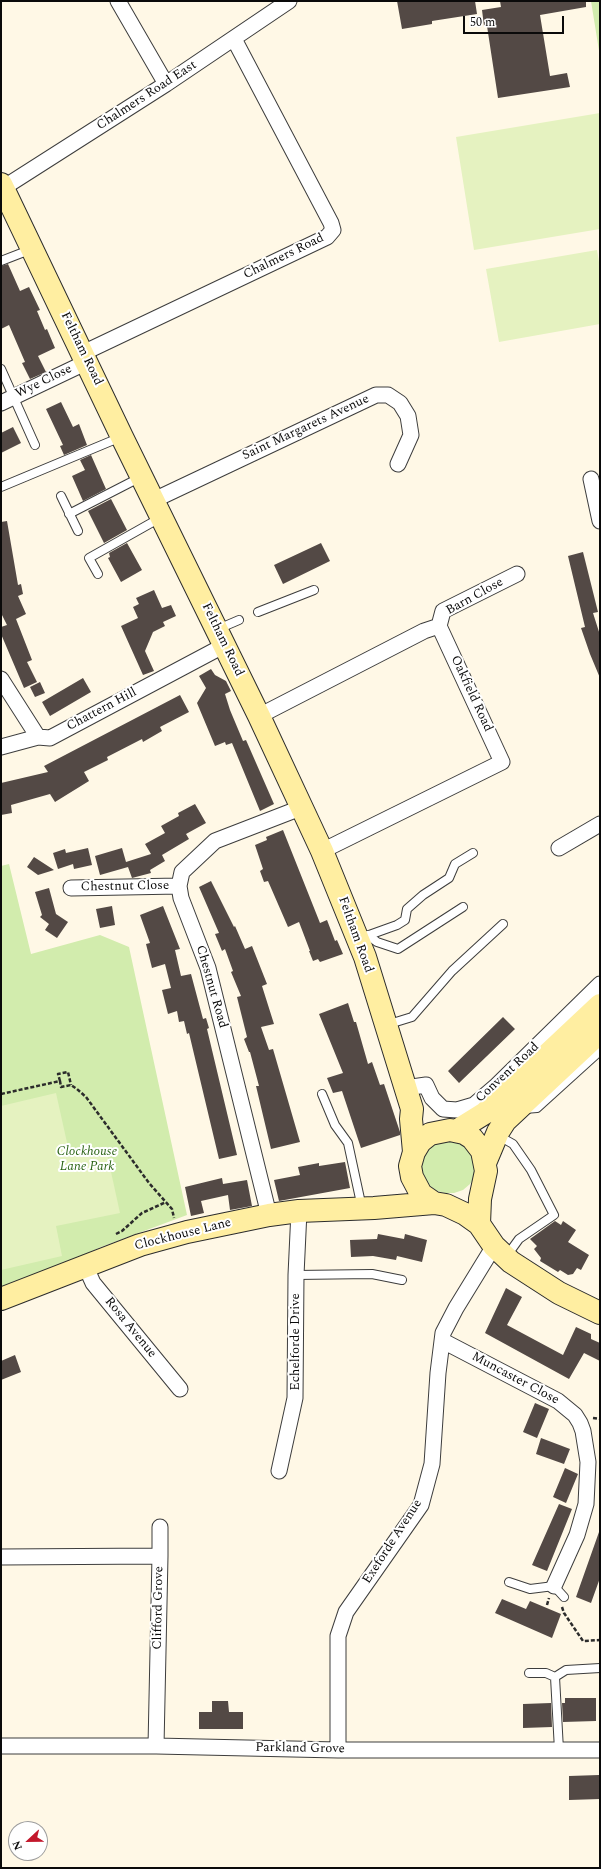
<!DOCTYPE html>
<style>
body{margin:0}
#map{position:relative;width:601px;height:1869px;overflow:hidden;background:#fff8e6;font-family:Spectral,serif}
canvas{display:block}
.frame{position:absolute;inset:0;border:2px solid #0a0a0a;pointer-events:none}
.north{position:absolute;left:8px;top:1821px;width:40px;height:40px;box-sizing:border-box;background:#fff;border:1px solid #9d9d9d;border-radius:50%;rotate:248deg;font-size:11px;font-weight:700;line-height:16px;text-align:center;color:#0a0a0a}
.north::after{content:'';display:block;margin:auto;width:14px;height:18px;background:#c3182c;clip-path:polygon(50% 0,100% 100%,50% 72%,0 100%)}
.scale{position:absolute;left:463px;top:16px;width:101px;height:18px;box-sizing:border-box;border:2px solid #0a0a0a;border-top:0;padding-left:5px;font-size:12px;line-height:14px;white-space:nowrap;color:#0a0a0a;-webkit-text-stroke:3px #fff;paint-order:stroke}
</style>
<div id="map">
<canvas width="601" height="1869"></canvas>
<div class="frame"></div>
<div class="north">N</div>
<div class="scale">50 m</div>
</div>
<script>
const c = document.querySelector('canvas').getContext('2d');
c.lineJoin = 'round';
function paint(path, color) { c.fillStyle = color; c.fill(path, 'evenodd'); }
const shape = rows => new Path2D(rows.map(r => 'M' + r).join(''));
function stroke(path, color, width, dash) { c.strokeStyle = color; c.lineWidth = width; c.lineCap = dash ? 'butt' : 'round'; c.setLineDash(dash || []); c.stroke(path); }
function label(font, color, halo, rows, align = 'center') {
  c.font = font + ' Spectral,serif'; c.lineWidth = 4; c.setLineDash([]); c.textBaseline = 'middle'; c.strokeStyle = halo; c.fillStyle = color; for (const [text, x, y, turn = 0] of rows) {
    c.save(); c.translate(x, y); c.rotate((+turn || 0) * Math.PI / 180); c.textAlign = isNaN(turn) ? turn : align; if (halo) c.strokeText(text, 0, 0); c.fillText(text, 0, 0); c.restore();
  }
}
const green = shape([
 [591,1,600,1,600,57],
 [9,864,31,954,100,935,129,947,187,1215,101,1247,1,1292,1,866],
 [457,1138,476,1159,475,1177,470,1184,463,1190,454,1193,445,1193,437,1191,429,1185,424,1178,421,1170,421,1160,430,1144]
]);
const pitch = shape([
 [600,113,600,229,474,250,456,137],
 [597,250,600,268,600,324,499,342,486,269],
 [56,1093,70,1156,106,1149,120,1213,56,1226,62,1256,1,1270,1,1106]
]);
const building = shape([
 [397,1,475,1,477,14,432,21,432,24,402,29],
 [500,1,586,1,586,7,540,15,550,76,567,73,570,87,498,98,487,26,484,26,482,10,501,7],
 [8,264,20,291,29,287,40,310,37,311,45,330,47,329,55,348,38,356,46,372,30,379,22,363,25,362,9,325,1,329,1,266],
 [61,402,73,427,79,424,87,445,64,455,60,446,63,445,46,409],
 [13,427,21,443,1,453,1,433],
 [91,455,106,489,83,501,72,476,85,470,80,460],
 [111,499,127,530,104,543,88,511],
 [7,521,18,585,21,584,23,594,18,596,26,614,16,619,32,660,27,662,37,682,24,688,1,634,1,627,7,625,1,613,1,522],
 [127,543,142,570,121,582,108,558,110,557,109,553],
 [321,543,330,561,283,584,274,565],
 [583,552,598,612,593,613,600,635,600,678,590,654,581,628,585,627,568,556],
 [154,590,162,608,171,605,176,616,163,622,165,626,153,632,145,651,154,671,143,675,121,626,138,618,133,607,139,604,136,598],
 [211,669,215,675,226,681,231,691,225,694,230,710,243,741,246,740,274,804,260,811,232,743,226,745,225,742,215,746,197,703,206,688,199,676],
 [83,678,91,692,50,716,42,702],
 [40,682,45,693,35,697,30,687],
 [180,695,189,712,160,727,162,731,143,742,142,739,107,757,108,760,84,772,89,781,55,802,50,794,11,805,12,813,1,815,1,783,48,772,44,766],
 [195,804,206,823,186,834,189,839,162,855,165,861,150,870,151,873,132,878,128,867,100,875,95,856,122,848,126,862,151,854,145,844,165,833,161,826,179,816,178,813],
 [283,830,320,923,327,920,335,941,337,940,343,954,320,962,318,959,313,961,309,951,310,951,299,922,288,927,268,881,264,882,260,871,263,869,255,845,267,840,266,837],
 [88,848,92,865,74,869,73,864,58,869,53,853,65,849,66,853],
 [34,857,54,870,38,875,27,867],
 [211,881,234,927,235,926,245,949,252,946,267,984,262,986,274,1024,261,1027,269,1050,273,1049,300,1142,271,1149,256,1086,259,1086,250,1052,249,1052,244,1039,247,1037,237,997,241,996,231,972,233,971,225,949,222,951,215,934,219,933,199,887],
 [49,888,56,914,68,922,57,938,45,930,49,924,40,917,42,915,35,892],
 [112,906,115,925,100,928,96,909],
 [163,906,180,949,175,950,181,976,191,974,203,1019,206,1018,209,1028,207,1029,237,1155,219,1159,189,1033,187,1034,184,1021,179,1022,177,1011,168,1014,162,990,171,988,165,964,152,968,146,944,150,943,140,915],
 [348,1003,354,1022,356,1022,368,1064,372,1062,380,1085,384,1084,400,1132,400,1135,361,1148,342,1091,333,1093,327,1078,343,1073,319,1014],
 [503,1017,515,1029,459,1083,448,1071],
 [345,1162,350,1188,279,1201,274,1180,300,1175,298,1167,319,1163,319,1166],
 [222,1178,223,1184,247,1180,252,1206,230,1210,228,1195,201,1201,204,1213,191,1216,185,1187],
 [555,1221,561,1225,563,1221,576,1230,568,1242,589,1255,581,1270,577,1268,573,1274,568,1275,560,1270,558,1272,540,1261,541,1258,534,1249,537,1246,530,1239],
 [378,1234,404,1239,405,1234,427,1240,422,1262,397,1256,396,1260,373,1256,351,1257,350,1240,377,1239],
 [506,1288,522,1297,507,1325,563,1355,576,1327,591,1334,591,1339,600,1343,600,1361,584,1353,569,1379,485,1333],
 [15,1355,21,1372,1,1380,1,1361],
 [535,1403,549,1409,537,1438,523,1432],
 [541,1438,570,1449,564,1464,536,1454],
 [565,1468,578,1474,566,1503,553,1497],
 [559,1504,572,1509,547,1571,532,1565],
 [599,1532,600,1578,591,1603,576,1597],
 [502,1599,526,1609,530,1601,561,1614,552,1638,495,1613],
 [565,1698,596,1698,596,1721,563,1722,562,1703,565,1703],
 [212,1701,228,1701,229,1712,243,1712,243,1729,199,1729,199,1712,212,1712],
 [551,1703,552,1727,523,1728,523,1704],
 [599,1775,600,1799,569,1800,569,1776]
]);
const path = shape([
 [60,1081,58,1074,68,1072,71,1085],
 [1,1094,60,1081,61,1087,71,1085,77,1089,86,1097,149,1183,172,1209,174,1218],
 [116,1234,122,1231,142,1213,166,1202],
 [593,1418,600,1419],
 [547,1605,549,1598],
 [562,1607,564,1613,583,1641,600,1640]
]);
const lane = shape([
 [1,261,32,249],
 [1,369,35,445],
 [1,487,121,437],
 [61,496,78,531],
 [69,514,141,477],
 [98,574,89,558,160,518],
 [258,612,314,590],
 [218,629,239,620],
 [368,935,377,942,398,949,463,907],
 [358,939,397,925,405,920,407,909,423,895,449,878,455,864,473,853],
 [386,1025,412,1017,452,971,503,924],
 [322,1094,335,1125,348,1143,362,1208],
 [525,1109,537,1108,600,1051],
 [497,1135,513,1144,531,1170,554,1215,519,1239,506,1257],
 [296,1275,372,1274,402,1280],
 [509,1582,530,1589,554,1586,564,1597],
 [529,1673,546,1673,555,1677,566,1670,600,1668],
 [555,1677,559,1750]
]);
const street = shape([
 [118,1,166,84],
 [3,188,166,84,289,1],
 [83,353,327,237,333,230,331,223,234,39],
 [1,403,87,362],
 [591,479,600,521],
 [154,500,376,395,388,395,400,403,408,416,411,435,398,464],
 [439,626,443,611,517,574],
 [1,679,38,737,50,738,225,645],
 [259,716,424,631,439,626,502,762,322,851],
 [1,747,38,737],
 [559,848,600,824],
 [71,888,179,886],
 [405,1088,426,1085,432,1098,443,1109,457,1110,474,1105,495,1087,600,984],
 [269,1215,208,968,181,898,179,886,182,872,215,841,303,807],
 [85,1265,93,1283,180,1389],
 [443,1341,558,1401,575,1415,580,1423,583,1431,588,1462,586,1504,577,1535,554,1586],
 [279,1471,295,1398,296,1275,299,1211],
 [160,1556,160,1527],
 [1,1557,160,1556,156,1746],
 [1,1746,156,1746,338,1750,600,1750],
 [338,1750,338,1636,346,1612,421,1505,432,1464,438,1373,443,1333,456,1308,494,1246]
]);
const secondary = shape([
 [1,184,122,437,259,716,322,851,365,957,412,1109,411,1119,414,1152],
 [456,1131,485,1113,600,1005],
 [485,1163,498,1132,505,1121,600,1032],
 [479,1224,480,1199,486,1171,482,1151,472,1138,464,1133,450,1130,430,1134,420,1142,414,1152,410,1166,412,1177,421,1194,434,1203,446,1205,465,1214,479,1224,494,1246,511,1262,559,1293,600,1313],
 [1,1299,140,1245,187,1232,269,1215,299,1211,374,1208,434,1203]
]);
const streetNames = [
 ["Chalmers Road East",147,96,-33],
 ["Chalmers Road",284,257,-26],
 ["Feltham Road",81,349,64],
 ["Wye Close",44,382,-26],
 ["Saint Margarets Avenue",306,428,-25],
 ["Barn Close",475,597,-29],
 ["Feltham Road",222,640,64],
 ["Oakfield Road",471,694,65],
 ["Chattern Hill",102,710,-28],
 ["Chestnut Close",125,887,-1],
 ["Feltham Road",355,935,70],
 ["Chestnut Road",211,987,74],
 ["Convent Road",508,1073,-43],
 ["Clockhouse Lane",183,1235,-14],
 ["Rosa Avenue",130,1328,51],
 ["Echelforde Drive",296,1342,-90],
 ["Muncaster Close",515,1379,28],
 ["Exeforde Avenue",393,1542,-57],
 ["Clifford Grove",159,1608,-89],
 ["Parkland Grove",300,1749,1]
];
const parkNames = [
 ["Clockhouse",87,1152],
 ["Lane Park",87,1167]
];
paint(green, '#d2ecad');
paint(pitch, '#e5f2c0');
paint(building, '#534945');
stroke(lane, '#3d3d3d', 10);
stroke(street, '#3d3d3d', 17);
stroke(secondary, '#2c2c2c', 24);
stroke(path, '#2c2c2c', 2.5, [4, 2]);
stroke(lane, '#fff', 8);
stroke(street, '#fff', 15);
stroke(secondary, '#ffeea1', 22);
label('13px', '#0a0a0a', '#fff', streetNames);
label('italic 13px', '#2c6516', '#fff', parkNames);
</script>
